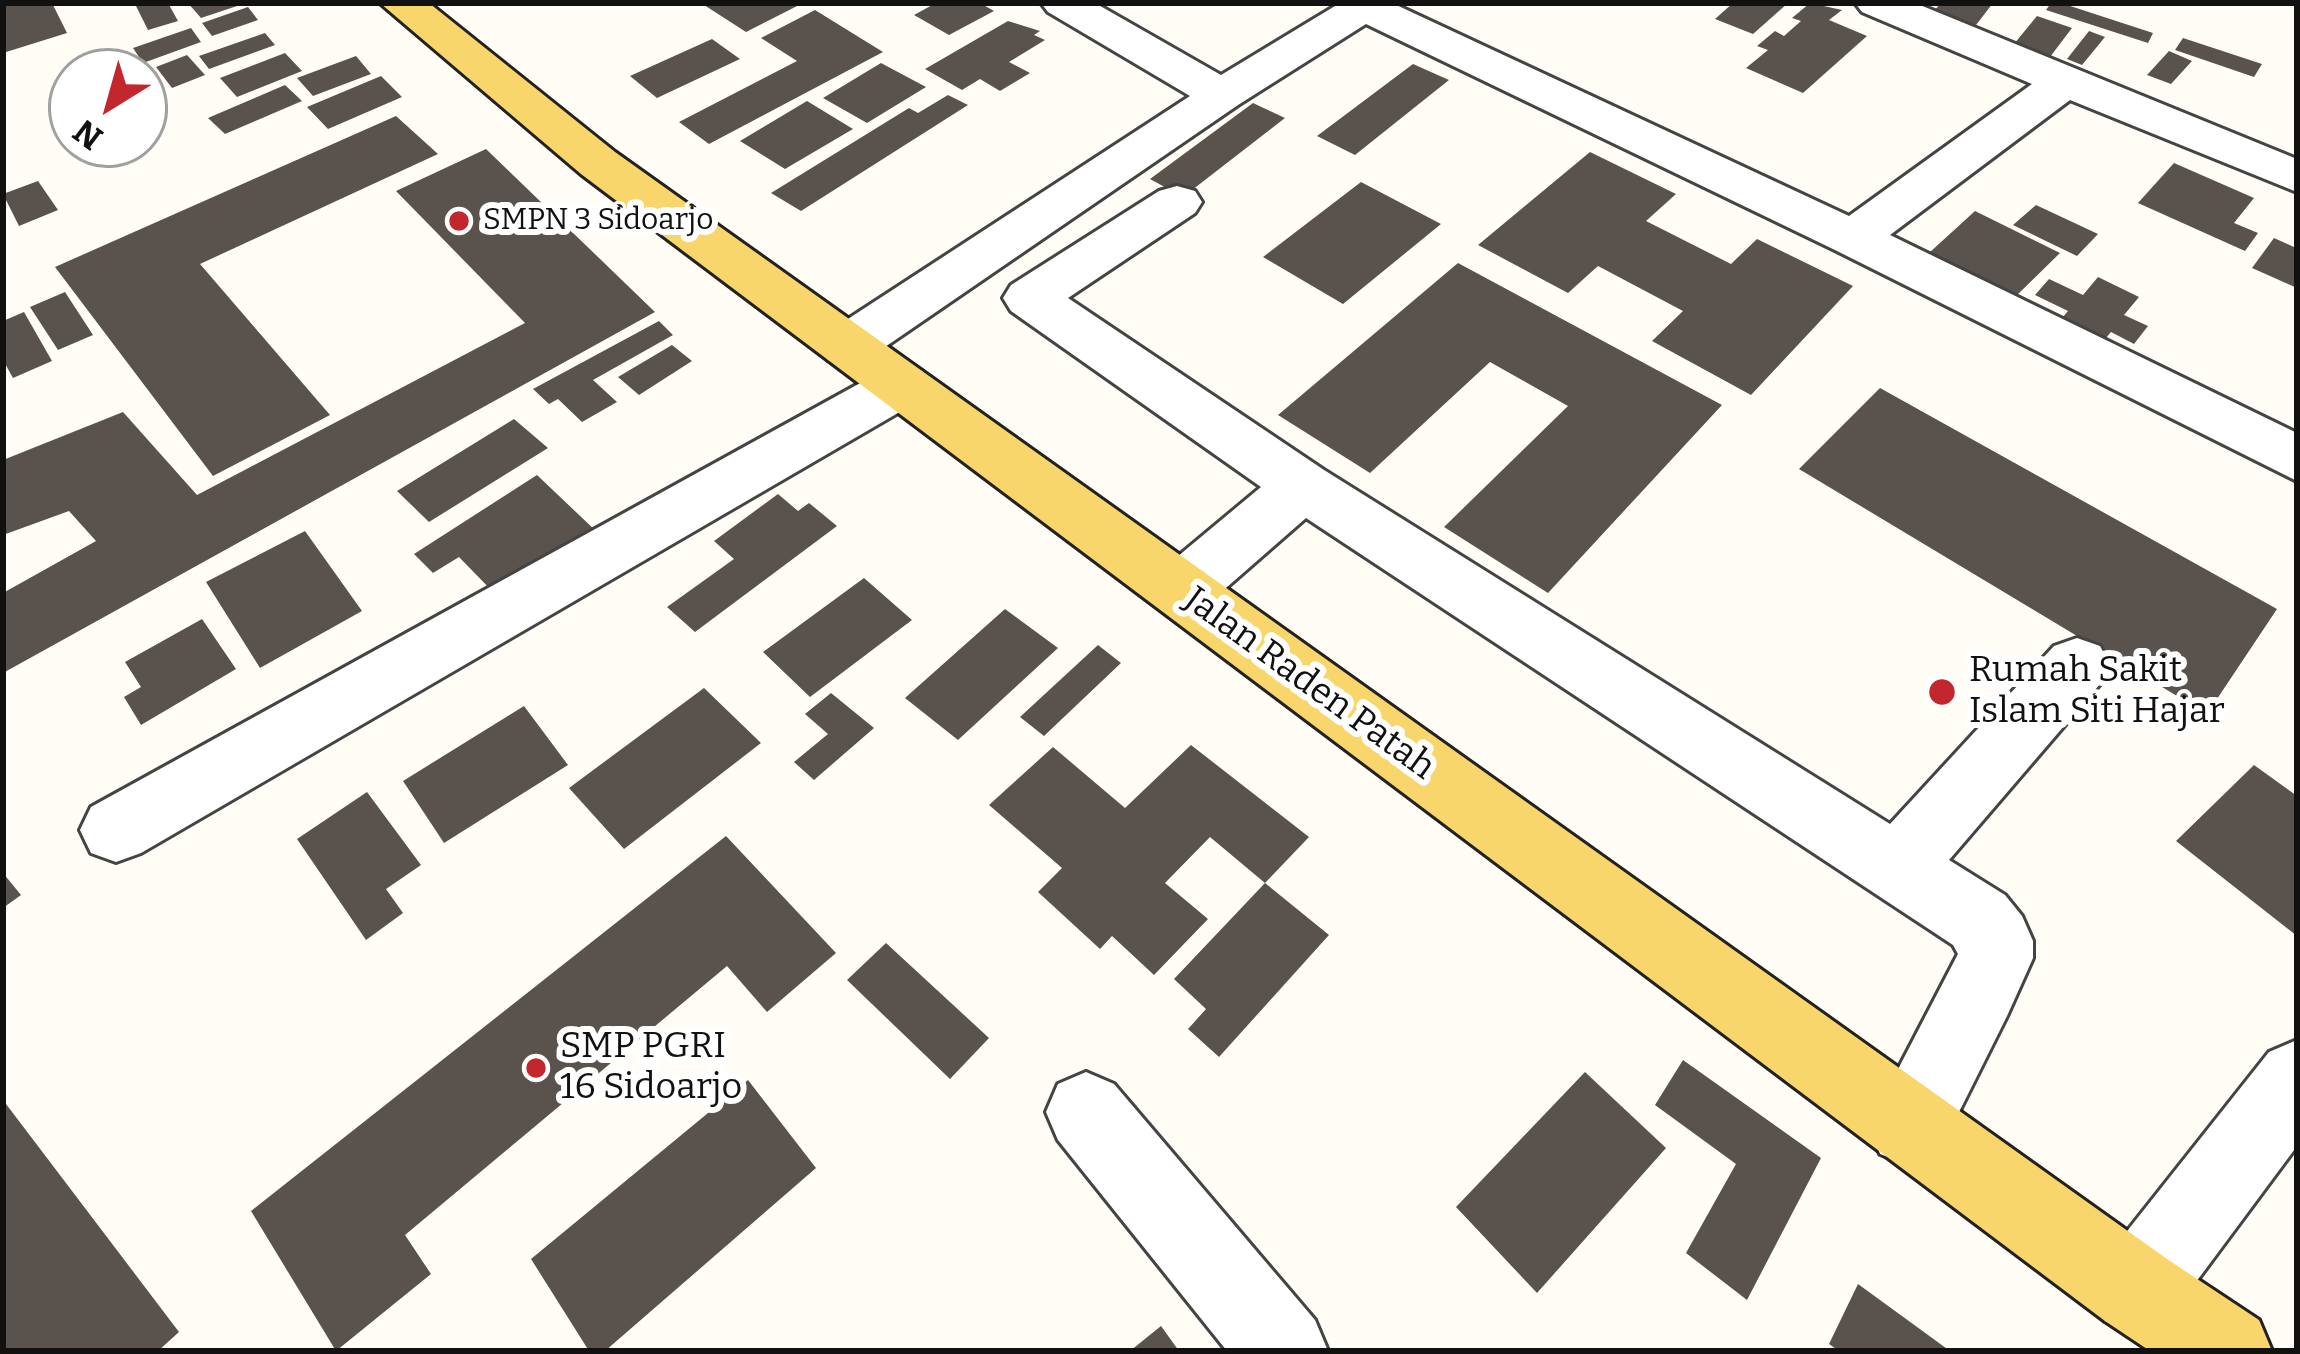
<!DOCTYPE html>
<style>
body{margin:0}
#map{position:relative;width:2300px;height:1354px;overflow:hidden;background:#fffdf5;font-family:Bitter,serif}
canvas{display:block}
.frame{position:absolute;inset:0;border:6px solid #111;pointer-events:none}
.north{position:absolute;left:48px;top:48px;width:120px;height:120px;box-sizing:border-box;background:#fff;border:3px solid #a0a0a0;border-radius:50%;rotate:217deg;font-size:33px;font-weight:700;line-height:48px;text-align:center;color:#111}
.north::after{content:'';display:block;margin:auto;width:42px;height:54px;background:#c4262e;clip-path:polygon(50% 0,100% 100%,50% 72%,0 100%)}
</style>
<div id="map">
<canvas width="2300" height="1354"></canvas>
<div class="frame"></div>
<div class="north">N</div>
</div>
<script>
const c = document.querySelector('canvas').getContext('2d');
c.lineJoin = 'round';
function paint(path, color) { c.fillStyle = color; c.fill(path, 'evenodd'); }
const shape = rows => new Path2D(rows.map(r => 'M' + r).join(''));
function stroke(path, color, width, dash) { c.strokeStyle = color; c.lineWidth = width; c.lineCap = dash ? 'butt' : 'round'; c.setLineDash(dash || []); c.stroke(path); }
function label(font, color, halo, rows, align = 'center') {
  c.font = font + ' Bitter,serif'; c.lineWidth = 12; c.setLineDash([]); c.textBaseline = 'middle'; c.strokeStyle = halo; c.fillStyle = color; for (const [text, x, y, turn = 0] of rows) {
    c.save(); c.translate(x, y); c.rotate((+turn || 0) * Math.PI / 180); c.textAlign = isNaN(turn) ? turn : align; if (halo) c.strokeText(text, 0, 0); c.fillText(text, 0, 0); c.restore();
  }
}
const building = shape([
 [3,3,52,3,67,33,3,53],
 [147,3,168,3,178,21,148,30,136,6],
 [188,3,243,3,243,4,201,18],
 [701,3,803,3,746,32],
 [936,3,980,3,994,11,949,35,914,15],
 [1733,3,1788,3,1753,34,1715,19],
 [1810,3,1842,10,1829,20,1867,36,1803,93,1746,68,1768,50,1757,46,1775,31,1784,36,1801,21,1792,18],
 [1941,3,1993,3,1976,25,1934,11],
 [2051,3,2061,3,2153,33,2148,43,2046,10],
 [248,7,258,20,212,36,202,23],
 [815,10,883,52,709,144,679,122,797,61,761,38],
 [2037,16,2072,28,2050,57,2014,44],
 [1008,21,1040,31,1034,35,1045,40,1009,62,1030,73,1000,91,980,79,962,90,925,69],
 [191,28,201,42,143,63,133,48],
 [2089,31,2105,37,2082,65,2067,59],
 [265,33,275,45,209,69,199,56],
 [2183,38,2262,64,2254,77,2175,50],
 [712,39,740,59,657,98,630,76],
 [2169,51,2192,61,2171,84,2147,75],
 [285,53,302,71,237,97,220,78],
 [187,55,205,75,172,88,156,67],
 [356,56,371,74,313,96,297,78],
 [881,63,926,87,867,123,823,98],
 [1413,64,1449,80,1355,155,1317,136],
 [381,76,402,97,328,129,307,107],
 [285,85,302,101,225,134,208,118],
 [948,95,968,105,801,211,771,193,909,108,918,113],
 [807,101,853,129,785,169,740,141],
 [1253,103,1285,118,1183,197,1150,179],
 [396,116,438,154,200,264,330,415,213,476,55,267],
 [486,149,655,312,3,673,3,593,96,541,69,511,3,535,3,460,123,412,197,495,525,323,396,191],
 [1590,152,1676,194,1646,221,1731,264,1757,239,1853,286,1751,395,1652,341,1683,311,1598,266,1568,293,1478,245],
 [2174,163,2254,198,2234,223,2258,233,2245,251,2138,203],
 [38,181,58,210,19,226,3,194],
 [1361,182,1441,224,1343,304,1263,257],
 [2036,205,2098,234,2077,256,2013,225],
 [1975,211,2060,253,2015,297,1929,253],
 [2274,238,2294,247,2297,243,2297,288,2252,268],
 [1458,263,1722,405,1548,593,1444,527,1568,406,1490,362,1370,473,1278,415],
 [2098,277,2139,297,2124,315,2148,326,2134,344,2111,332,2100,345,2057,324,2068,311,2035,295,2049,279,2083,295],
 [65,292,93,335,58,350,30,307],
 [24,312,52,361,13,378,3,360,3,321],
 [659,321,673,335,593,380,617,402,582,422,558,399,549,404,533,389],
 [672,345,692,361,639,395,618,377],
 [1880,388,2277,609,2207,714,1799,469],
 [514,419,548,448,429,522,397,491],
 [537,475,597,532,498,597,459,557,433,573,414,554],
 [778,494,798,511,809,503,837,526,695,632,667,607,734,559,714,541],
 [305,531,362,611,260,668,206,582],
 [864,578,912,620,810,697,763,652],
 [1005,609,1058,648,958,740,905,698],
 [202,619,236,669,141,725,124,697,141,687,125,662],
 [1098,645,1121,663,1044,736,1020,717],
 [704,688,761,743,624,849,569,788],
 [831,693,874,728,814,780,794,762,828,734,805,714],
 [524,706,568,765,444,843,403,781],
 [1191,745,1309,837,1265,883,1210,837,1165,883,1208,919,1154,975,1112,936,1100,949,1038,892,1062,868,989,805,1053,747,1125,808],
 [2254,765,2297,796,2297,936,2176,841],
 [367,792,421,865,386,889,403,913,366,940,297,839],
 [726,836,836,953,767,1012,727,966,405,1235,431,1274,336,1351,251,1211],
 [3,873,21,895,3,908],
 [1265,883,1329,935,1219,1057,1188,1029,1206,1009,1174,979],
 [886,943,989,1038,950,1079,847,980],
 [1683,1060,1821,1158,1747,1300,1686,1253,1736,1164,1655,1105],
 [1585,1072,1666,1148,1537,1293,1456,1207],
 [748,1080,816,1168,605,1351,589,1351,531,1259],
 [3,1100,179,1332,158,1351,3,1351],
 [1858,1284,1950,1351,1839,1351,1829,1344],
 [1161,1326,1179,1351,1130,1351]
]);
const minor = shape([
 [1041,3,1095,3,1221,75,1340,3,1392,3,1849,216,2032,84,1862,12,1855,3,1915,3,2297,159,2297,192,2070,100,1890,235,2297,433,2297,481,1835,250,1366,24,1238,105,866,360,847,365,828,360,820,346,828,332,1190,96,1048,12,1041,3],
 [1177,186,1195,191,1202,202,1195,213,1068,298,1324,470,1890,824,2054,646,2077,638,2100,646,2110,665,2100,684,1949,860,2005,895,2022,916,2033,941,2033,958,2007,1016,1938,1154,1909,1165,1880,1154,1869,1125,1958,954,1953,945,1306,518,1203,608,1181,615,1159,608,1149,590,1159,572,1261,487,1011,311,1003,298,1011,285,1159,191,1177,186],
 [902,365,922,371,930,385,922,399,141,853,116,862,91,853,80,830,91,807,882,371,902,365],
 [2297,1040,2297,1146,2167,1321,2136,1333,2105,1321,2093,1290,2105,1259,2269,1052,2297,1040],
 [1086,1072,1114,1084,1315,1320,1328,1351,1227,1351,1058,1140,1046,1112,1058,1084,1086,1072]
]);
const major = shape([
 [380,3,429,3,615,152,2167,1259,2259,1320,2272,1351,2150,1351,2105,1321,581,174,380,3]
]);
const markers = [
 [459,221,12,"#c4262e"],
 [1942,692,15,"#c4262e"],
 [536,1068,12,"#c4262e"]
];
const farPoinames = [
 ["SMPN 3 Sidoarjo",483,221]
];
const poiNames = [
 ["Rumah Sakit",1969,671],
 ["Islam Siti Hajar",1969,712],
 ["SMP PGRI",560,1047],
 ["16 Sidoarjo",560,1088]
];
const streetNames = [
 ["Jalan Raden Patah",1309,684,36]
];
paint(building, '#5a524d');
stroke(minor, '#444', 6);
stroke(major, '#222', 6);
paint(minor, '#fff');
paint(major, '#f9d66b');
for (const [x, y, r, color] of markers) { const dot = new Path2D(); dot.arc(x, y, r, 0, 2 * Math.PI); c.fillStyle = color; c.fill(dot); stroke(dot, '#fff', 4.5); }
label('30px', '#111', '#fff', farPoinames, 'left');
label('36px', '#111', '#fff', poiNames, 'left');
label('36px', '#111', '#fff', streetNames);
</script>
